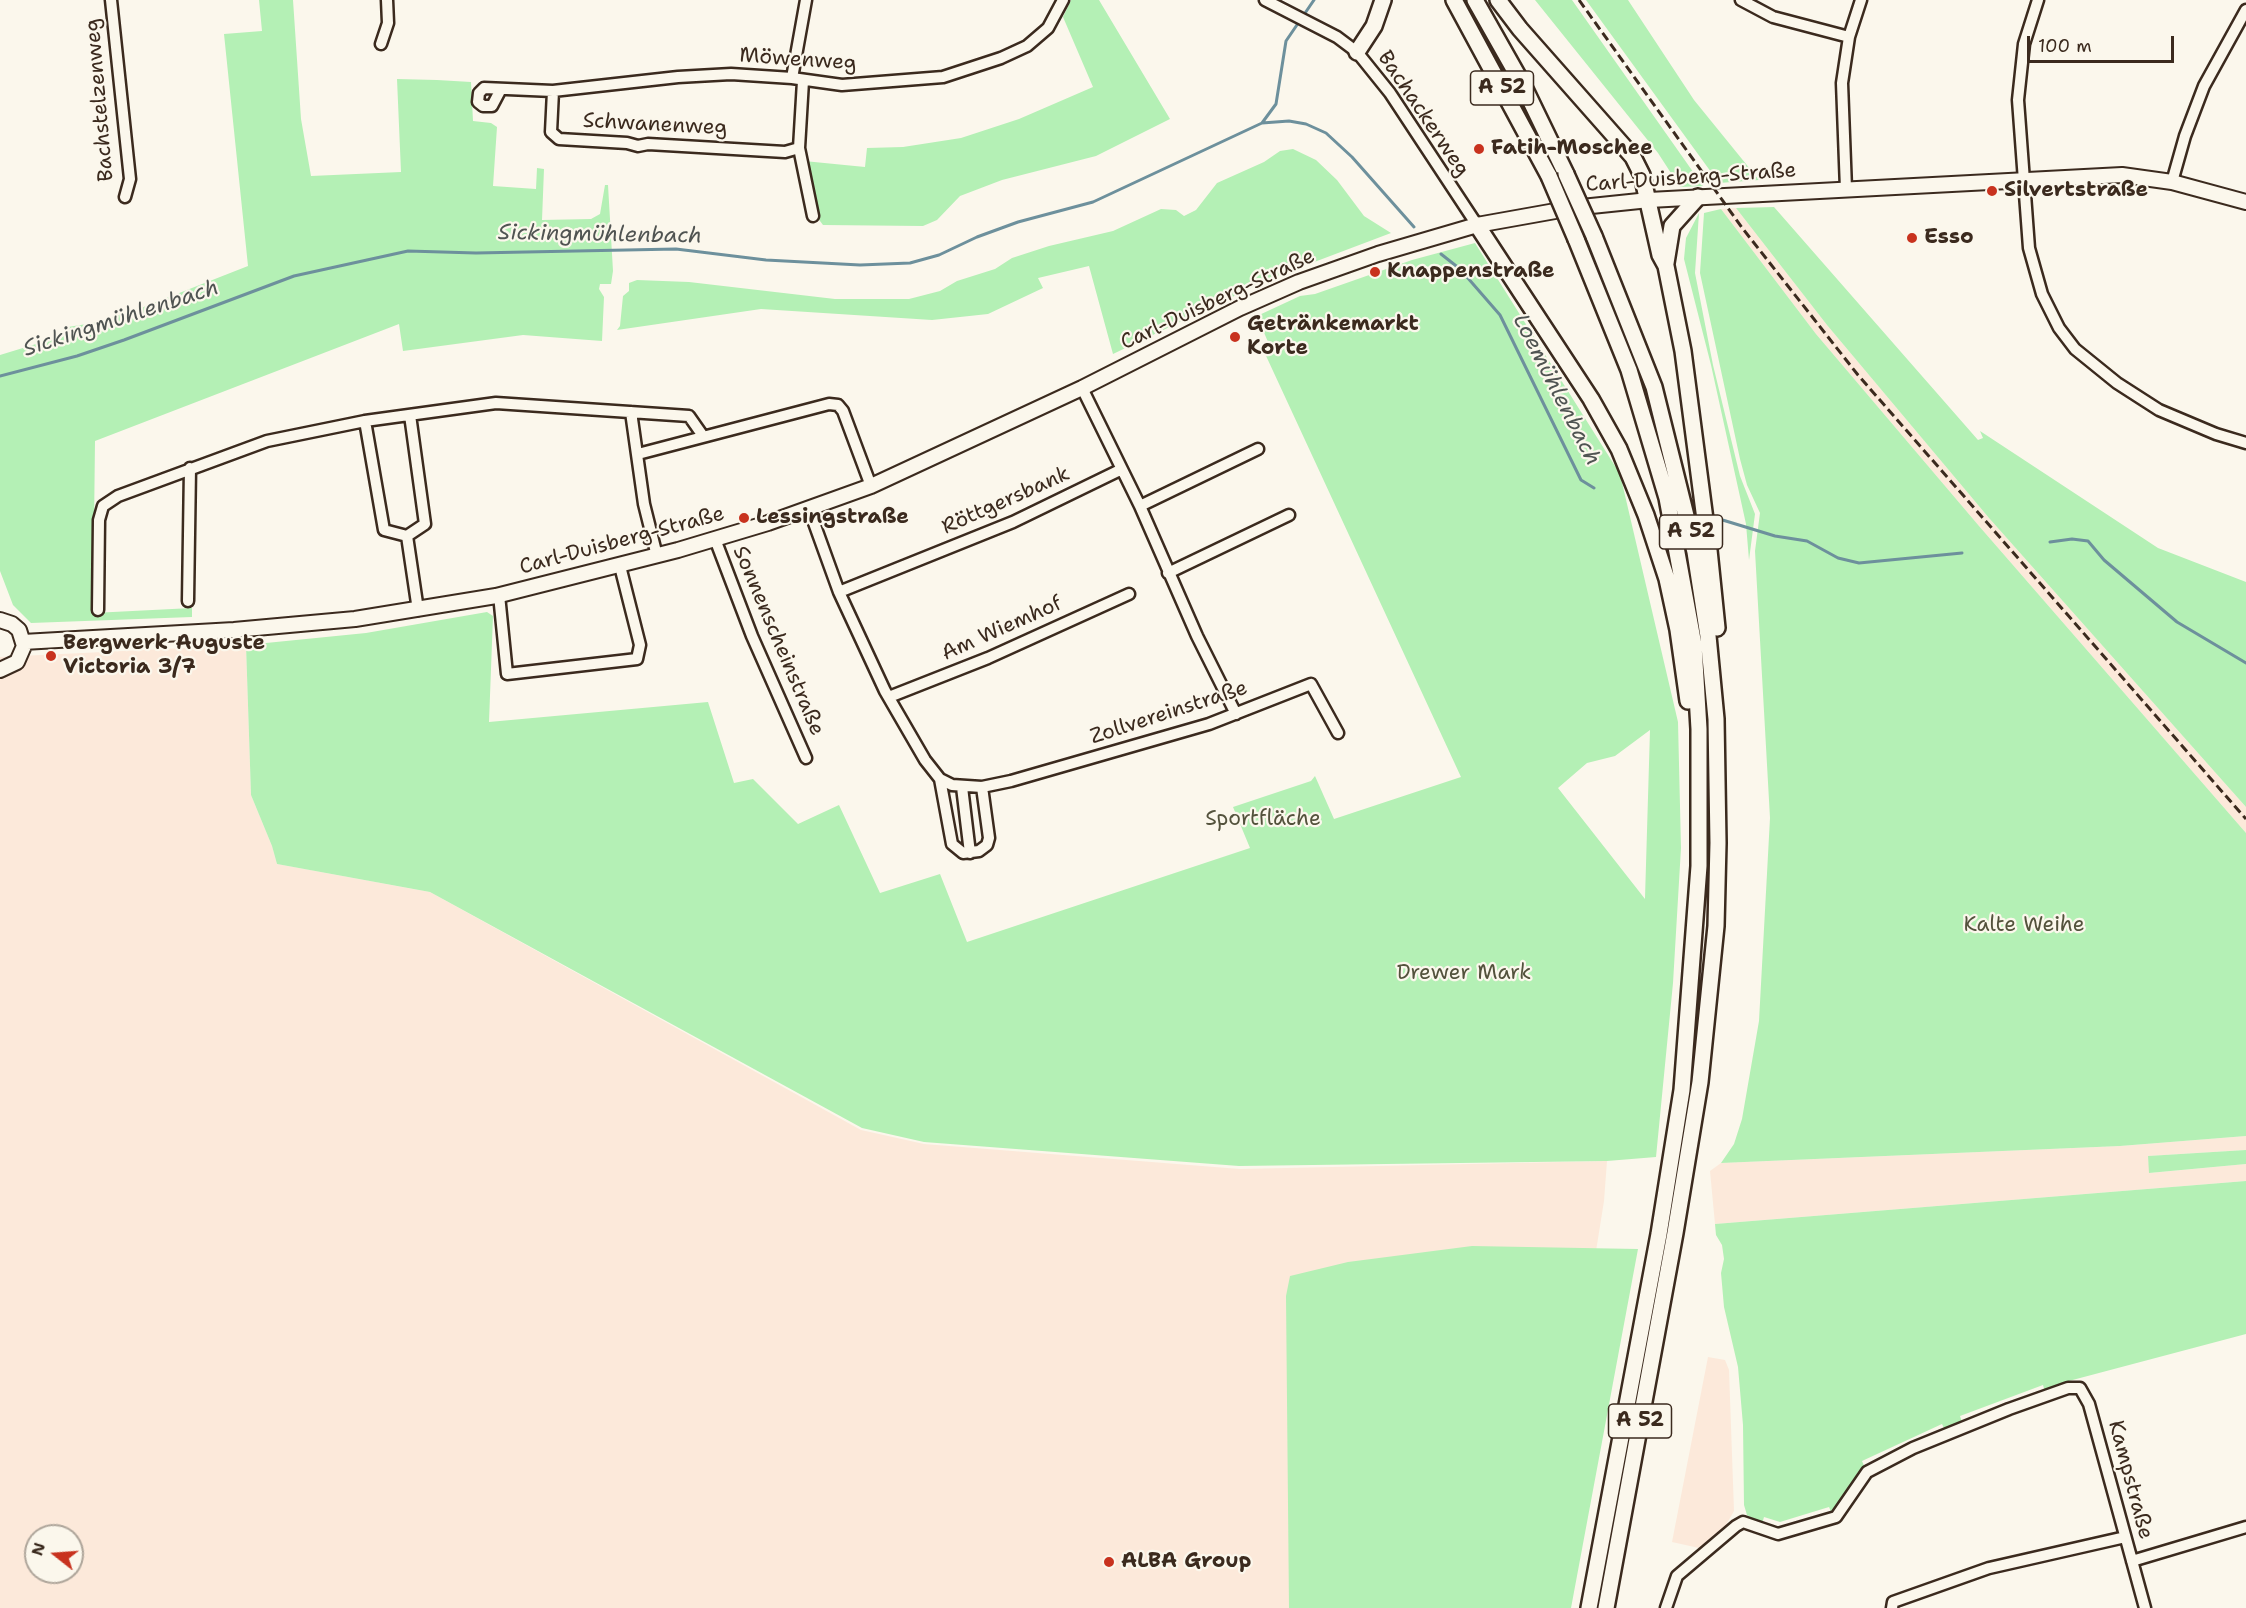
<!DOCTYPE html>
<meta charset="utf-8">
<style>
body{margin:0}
#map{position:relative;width:2246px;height:1608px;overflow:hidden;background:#fbf7ec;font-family:"Shantell Sans",sans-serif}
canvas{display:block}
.north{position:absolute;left:24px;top:1524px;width:60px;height:60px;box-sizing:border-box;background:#fbf7ec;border:2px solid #aea59a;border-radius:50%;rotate:287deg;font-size:16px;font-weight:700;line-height:24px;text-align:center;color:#3b2a1e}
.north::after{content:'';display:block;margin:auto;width:21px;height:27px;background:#c8321e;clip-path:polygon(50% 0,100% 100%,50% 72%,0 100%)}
.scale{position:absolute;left:2027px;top:36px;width:147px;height:27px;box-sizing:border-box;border:3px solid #3b2a1e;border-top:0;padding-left:8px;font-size:18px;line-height:21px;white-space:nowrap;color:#3b2a1e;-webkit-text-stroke:4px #fbf7ec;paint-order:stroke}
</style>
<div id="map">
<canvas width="2246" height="1608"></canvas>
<div class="north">N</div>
<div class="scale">100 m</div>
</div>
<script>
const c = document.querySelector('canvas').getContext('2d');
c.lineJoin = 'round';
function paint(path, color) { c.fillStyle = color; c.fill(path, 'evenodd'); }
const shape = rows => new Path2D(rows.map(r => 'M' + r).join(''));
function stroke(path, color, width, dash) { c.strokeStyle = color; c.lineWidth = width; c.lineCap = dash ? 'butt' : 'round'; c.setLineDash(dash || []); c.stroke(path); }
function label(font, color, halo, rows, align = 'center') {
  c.font = font + ' "Shantell Sans",sans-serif'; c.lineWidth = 4.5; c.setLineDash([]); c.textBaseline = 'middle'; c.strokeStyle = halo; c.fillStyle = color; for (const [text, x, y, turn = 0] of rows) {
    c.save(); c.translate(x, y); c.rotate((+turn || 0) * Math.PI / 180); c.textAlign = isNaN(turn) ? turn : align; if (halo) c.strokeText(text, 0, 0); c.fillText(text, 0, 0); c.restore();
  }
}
const built = shape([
 [1736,208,1827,325,1989,518,2246,807,2246,833,1979,526,1816,334,1721,209],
 [246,645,251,795,272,846,277,864,430,892,861,1130,924,1144,1240,1169,1607,1161,1604,1201,1539,1608,0,1608,0,657],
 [36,1536,72,1536,72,1572,36,1572],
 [2246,1136,2246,1150,2148,1156,2150,1173,2246,1164,2246,1181,1715,1224,1710,1171,1721,1163,2120,1146],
 [1708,1357,1725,1360,1729,1370,1734,1511,1722,1532,1699,1548,1672,1542]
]);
const green = shape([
 [259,0,293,0,301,119,311,176,401,172,397,79,437,80,471,82,473,121,491,123,497,127,493,186,536,189,537,168,544,169,542,220,591,219,600,214,605,185,608,185,613,271,611,284,600,284,599,289,604,297,602,341,523,335,403,351,399,324,95,441,93,613,192,608,192,617,31,623,13,605,0,571,0,355,72,333,68,327,93,323,141,308,248,266,224,34,262,31],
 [1071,0,1099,0,1170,119,1096,156,1002,180,960,196,937,220,923,226,823,225,817,217,804,161,865,167,867,148,903,147,961,138,1019,119,1093,87,1063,17],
 [1535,0,1572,0,1703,186,1680,187,1658,153],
 [1586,0,1628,0,1694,100,1759,180,1719,183],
 [1293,149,1316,160,1337,180,1364,216,1391,233,1272,278,1113,354,1089,266,1038,278,1043,288,988,314,932,320,761,309,617,330,620,326,623,296,629,291,629,283,637,280,689,282,835,299,909,299,940,291,957,281,995,269,1012,258,1049,246,1113,231,1161,209,1176,210,1184,216,1196,210,1217,183,1264,162,1280,151],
 [1774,207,1978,440,1983,438,1980,431,2158,548,2246,582,2246,807,1989,518,1827,325,1736,208],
 [1721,209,1816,334,1979,526,2246,833,2246,1136,2120,1146,1721,1163,1734,1144,1742,1119,1759,1021,1770,818,1755,551,1760,513,1747,485,1740,459,1700,273,1704,213],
 [1699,213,1695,273,1713,365,1740,476,1755,514,1749,560,1746,524,1711,365,1684,259,1686,238],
 [1475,243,1620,474,1678,722,1681,848,1673,983,1656,1157,1607,1161,1239,1166,924,1142,862,1128,430,892,277,864,272,846,251,795,246,645,366,633,487,612,493,616,489,722,708,702,734,783,753,779,798,824,839,805,880,893,940,874,967,942,1250,848,1233,807,1311,781,1315,776,1334,819,1461,777,1261,345,1268,342,1257,316,1300,296,1315,294,1412,260],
 [1650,730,1645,898,1645,899,1558,788,1587,763,1615,756],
 [2246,1150,2246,1164,2149,1173,2148,1156],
 [2246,1181,2246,1334,2065,1382,2064,1386,2045,1392,2043,1385,1960,1416,1962,1422,1945,1430,1942,1424,1862,1461,1865,1468,1858,1472,1838,1509,1832,1514,1829,1507,1780,1522,1764,1517,1762,1524,1747,1515,1744,1505,1743,1425,1738,1367,1724,1307,1721,1273,1724,1259,1722,1245,1716,1235,1715,1224],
 [1472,1246,1638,1249,1571,1608,1289,1608,1286,1296,1290,1276,1348,1262]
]);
const stream = shape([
 [1262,123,1276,104,1286,41,1314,0],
 [1441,254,1460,269,1500,315,1581,480,1594,488],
 [0,376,77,356,124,340,294,276,408,251,476,253,676,249,766,260,860,265,910,263,939,255,977,237,1018,222,1093,202,1262,123,1289,121,1306,124,1326,133,1352,157,1414,227],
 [1716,518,1775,536,1807,541,1838,558,1859,563,1962,553],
 [2050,542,2072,539,2088,541,2104,560,2177,622,2246,663]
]);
const minor = shape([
 [111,0,130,179,125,197],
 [1265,0,1337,37,1357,52,1390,93,1477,225],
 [1741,0,1773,17,1849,37],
 [2038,0,2024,44,2018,100,2029,248,2042,294,2059,328,2075,349,2117,383,2159,410,2216,434,2246,443],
 [381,44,388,23,387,0],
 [792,78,806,0],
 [803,81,799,148,813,216],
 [501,89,492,106,483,106,478,102,479,93,484,88,553,91,678,77,731,74,792,78,842,85,943,77,1001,58,1027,46,1048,28,1063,0],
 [553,91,551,132,559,139,627,143,638,146,648,144,785,152,799,148],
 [2172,182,2185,136,2204,86,2246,10],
 [1846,189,1842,83,1849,37,1861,0],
 [1082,388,1140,506,1197,636,1236,714],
 [631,412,644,504,657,556],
 [365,421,384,530,407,536,425,524,410,415],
 [638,454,829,404,838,405,843,411,871,486],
 [1140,506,1258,449],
 [809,509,839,592,885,691,925,760,940,779,952,785,982,787,1011,781,1209,724,1311,684,1338,733],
 [407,536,418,610],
 [715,539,752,636,806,758],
 [1168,573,1289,515],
 [839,592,1013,522,1120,470],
 [499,595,507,674,637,659,640,645,620,566],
 [188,601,190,468],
 [98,610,99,520,103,506,118,496,267,441,365,421,496,403,689,416,703,436],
 [889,697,988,658,1129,594],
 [940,779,952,844,963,853,979,851,987,845,989,838,982,787],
 [962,787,970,853],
 [2132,1561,2246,1527],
 [1666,1608,1677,1576,1736,1526,1743,1522,1778,1534,1836,1517,1867,1472,1913,1448,2009,1409,2068,1388,2080,1388,2089,1404,2145,1608],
 [1892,1608,1893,1602,1989,1568,2125,1537]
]);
const major = shape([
 [0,620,12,624,19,630,24,646,17,662,0,670],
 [23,642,234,630,355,619,496,596,678,550,768,523,871,486,1082,388,1240,308,1299,282,1378,254,1477,225,1572,208,1649,200,2122,175,2172,182,2246,202]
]);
const highway = shape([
 [1454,0,1549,176],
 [1475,0,1523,85,1566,174],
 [1498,0,1520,29,1633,157,1642,175,1660,255,1666,266,1683,351,1709,550,1717,628],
 [1357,52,1374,26,1383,0],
 [1477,225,1591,399,1619,449,1646,515,1667,579,1678,630,1688,701],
 [1594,236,1654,387,1695,552,1708,636,1716,719,1718,843,1716,926,1700,1082,1675,1233,1606,1608],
 [1576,239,1629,370,1667,498,1694,645,1699,729,1699,866,1682,1090,1659,1234,1589,1608],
 [1666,263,1672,226,1698,197]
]);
const rail = shape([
 [1579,0,1743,229,1858,375,2246,819]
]);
const highwayBridge = shape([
 [1566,174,1594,236],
 [1549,176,1576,239]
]);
const markers = [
 [1479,149,6,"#c8321e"],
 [1992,191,6,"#c8321e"],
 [1912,238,6,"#c8321e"],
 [1375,272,6,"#c8321e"],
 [1235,337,6,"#c8321e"],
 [744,518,6,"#c8321e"],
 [51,656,6,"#c8321e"],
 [1109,1562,6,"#c8321e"]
];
const shields = [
 [1502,88,63],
 [1691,532,63],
 [1640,1421,63]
];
const shieldNames = [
 ["A 52",1502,88],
 ["A 52",1691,532],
 ["A 52",1640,1421]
];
const streetNames = [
 ["Möwenweg",798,60,4],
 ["Bachstelzenweg",100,100,-95],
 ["Bachackerweg",1423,114,56],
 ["Schwanenweg",655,125,3],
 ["Carl-Duisberg-Straße",1691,178,-4],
 ["Carl-Duisberg-Straße",1218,300,-25],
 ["Röttgersbank",1006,501,-24],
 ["Carl-Duisberg-Straße",622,541,-15],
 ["Am Wiemhof",1002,629,-24],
 ["Sonnenscheinstraße",778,641,67],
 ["Zollvereinstraße",1169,713,-18],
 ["Kampstraße",2130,1480,75]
];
const poiNames = [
 ["Fatih-Moschee",1491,149],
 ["Silvertstraße",2004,191],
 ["Esso",1924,238],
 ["Knappenstraße",1387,272],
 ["Getränkemarkt",1247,325],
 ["Korte",1247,349],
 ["Lessingstraße",756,518],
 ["Bergwerk Auguste",63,644],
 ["Victoria 3/7",63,668],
 ["ALBA Group",1121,1562]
];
const parkNames = [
 ["Sportfläche",1263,820],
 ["Kalte Weihe",2024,926],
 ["Drewer Mark",1464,974]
];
const waterNames = [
 ["Sickingmühlenbach",600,235,1],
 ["Sickingmühlenbach",121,319,-18],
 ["Loemühlenbach",1556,390,63]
];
paint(built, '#fce9da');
paint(green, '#b4f0b5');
stroke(stream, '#6d909c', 3);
stroke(minor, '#3b2a1e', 15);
stroke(major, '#3b2a1e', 18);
stroke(highway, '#3b2a1e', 20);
stroke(minor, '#fbf7ec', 10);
stroke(major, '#fbf7ec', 14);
stroke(highway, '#fbf7ec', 15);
stroke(rail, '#3b2a1e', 3, [9, 4.5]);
stroke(highwayBridge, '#3b2a1e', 20, []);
stroke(highwayBridge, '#fbf7ec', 15);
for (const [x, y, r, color] of markers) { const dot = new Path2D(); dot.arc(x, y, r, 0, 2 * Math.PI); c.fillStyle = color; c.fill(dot); stroke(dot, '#fbf7ec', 2); }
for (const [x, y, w] of shields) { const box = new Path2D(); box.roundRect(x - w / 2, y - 17, w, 34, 4.5); c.fillStyle = '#fbf7ec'; c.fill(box); stroke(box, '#3b2a1e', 1.5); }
label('bold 20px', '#3b2a1e', null, shieldNames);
label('21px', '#3b2a1e', '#fbf7ec', streetNames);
label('bold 21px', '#3b2a1e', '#fbf7ec', poiNames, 'left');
label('21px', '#53523c', '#fbf7ec', parkNames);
label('italic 22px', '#505452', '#fbf7ec', waterNames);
</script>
